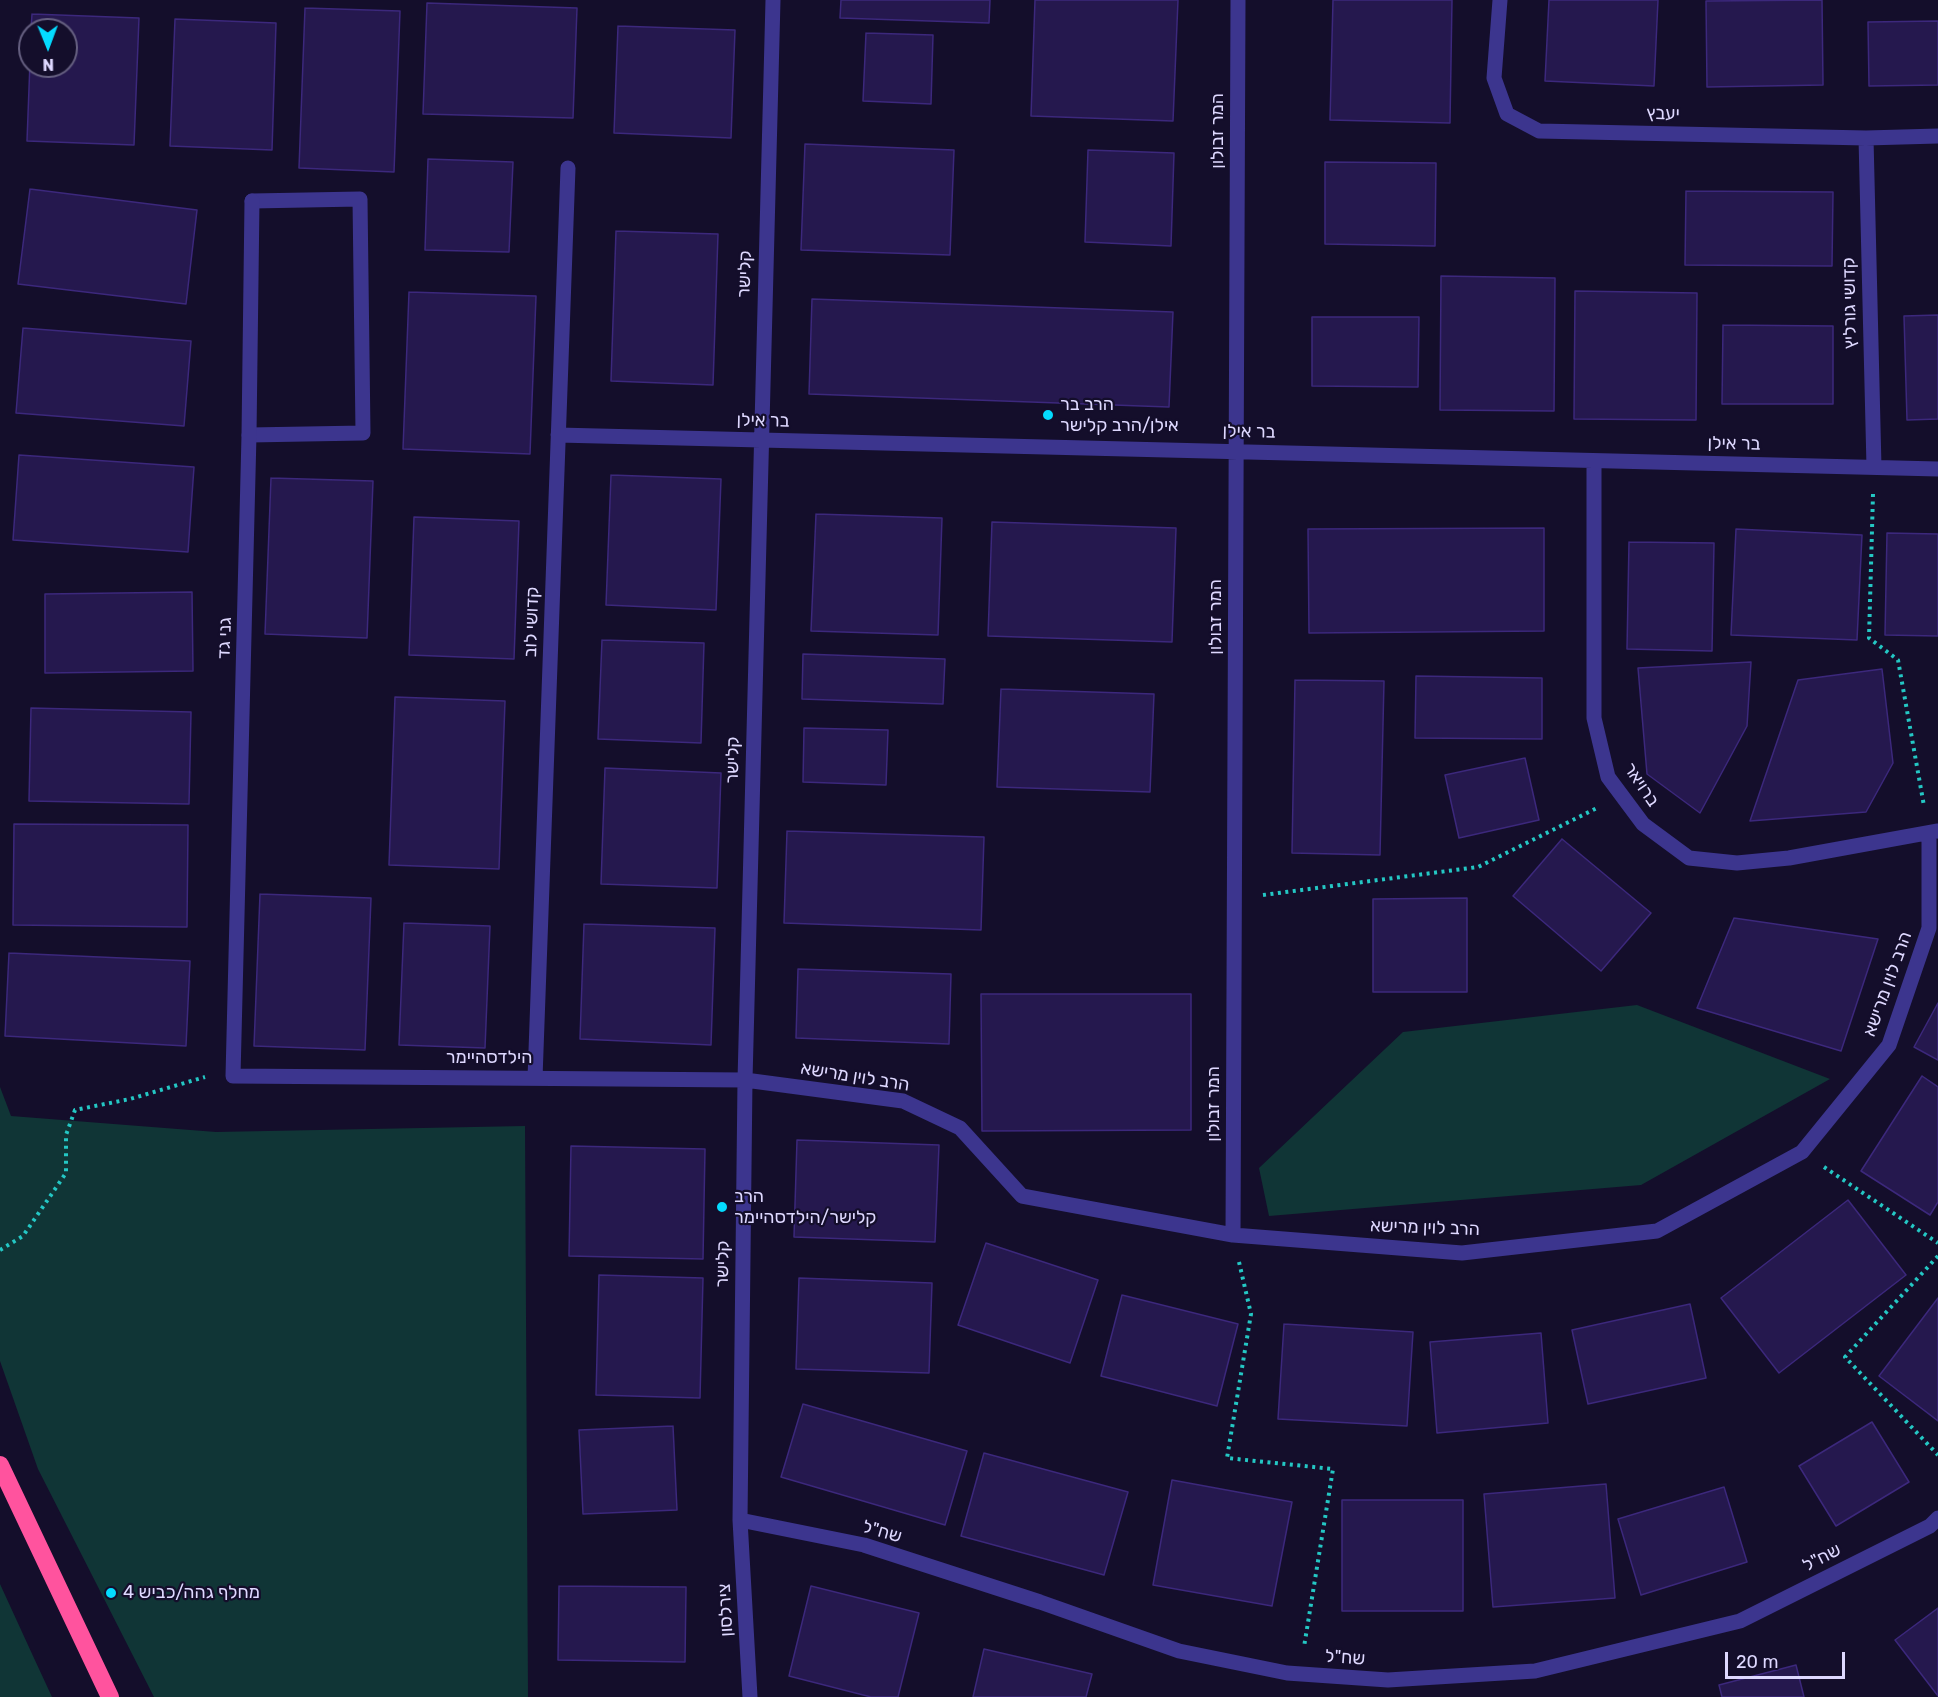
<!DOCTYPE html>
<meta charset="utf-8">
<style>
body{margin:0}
#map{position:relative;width:1938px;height:1697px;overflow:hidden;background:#140e2b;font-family:Rubik,sans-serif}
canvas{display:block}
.north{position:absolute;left:18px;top:18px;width:60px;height:60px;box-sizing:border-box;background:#140e2b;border:2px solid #655f80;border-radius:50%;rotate:179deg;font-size:16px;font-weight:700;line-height:24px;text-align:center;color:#ded8ff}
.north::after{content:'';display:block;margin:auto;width:21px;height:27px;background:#04dbff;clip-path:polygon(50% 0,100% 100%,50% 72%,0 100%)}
.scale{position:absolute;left:1725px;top:1652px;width:120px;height:27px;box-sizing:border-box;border:3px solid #ded8ff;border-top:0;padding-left:8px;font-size:18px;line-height:21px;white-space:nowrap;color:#ded8ff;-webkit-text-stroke:4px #140e2b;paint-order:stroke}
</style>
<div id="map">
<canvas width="1938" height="1697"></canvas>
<div class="north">N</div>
<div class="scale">20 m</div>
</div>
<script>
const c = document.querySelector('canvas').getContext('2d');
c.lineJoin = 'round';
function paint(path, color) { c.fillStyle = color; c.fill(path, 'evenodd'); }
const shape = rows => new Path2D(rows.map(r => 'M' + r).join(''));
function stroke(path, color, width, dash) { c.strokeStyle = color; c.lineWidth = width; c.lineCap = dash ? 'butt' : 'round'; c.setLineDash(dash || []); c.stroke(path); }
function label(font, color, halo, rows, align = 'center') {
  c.font = font + ' Rubik,"Noto Sans Hebrew",sans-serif'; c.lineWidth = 4.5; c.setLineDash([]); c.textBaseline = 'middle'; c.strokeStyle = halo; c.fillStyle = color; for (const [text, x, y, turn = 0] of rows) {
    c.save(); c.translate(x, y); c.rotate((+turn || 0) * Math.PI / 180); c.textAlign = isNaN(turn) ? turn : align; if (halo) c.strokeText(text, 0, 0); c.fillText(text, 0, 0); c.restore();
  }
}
const green = shape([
 [1637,1005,1830,1079,1641,1185,1269,1216,1259,1168,1403,1032],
 [0,1087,11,1116,216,1132,525,1126,528,1697,154,1697,38,1469,0,1361],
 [0,1584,33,1656,52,1697,0,1697]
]);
const building = shape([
 [841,0,990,0,989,23,840,18,841,0],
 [1035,0,1178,0,1173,121,1031,116,1035,0],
 [1333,0,1452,0,1450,123,1330,120,1333,0],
 [1549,0,1658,0,1654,86,1545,81,1549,0],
 [1822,0,1823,85,1707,87,1706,1,1822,0],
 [427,3,577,8,573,118,423,114,427,3],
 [305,8,400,11,394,172,299,168,305,8],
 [32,14,139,18,134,145,27,141,30,62,30,66,66,66,66,30,31,30,32,14],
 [175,19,276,23,272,150,170,146,175,19],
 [1938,21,1938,85,1869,86,1868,22,1938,21],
 [618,26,735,30,731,138,614,133,618,26],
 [866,33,933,35,931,104,863,101,866,33],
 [805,144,954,150,950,255,801,250,805,144],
 [1088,150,1174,153,1171,246,1085,242,1088,150],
 [428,159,513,162,509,252,425,250,428,159],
 [1325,162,1436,163,1435,246,1325,244,1325,162],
 [30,189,197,210,186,304,18,284,30,189],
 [1686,191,1833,192,1832,266,1685,265,1686,191],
 [616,231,718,234,713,385,611,381,616,231],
 [1441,276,1555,278,1554,411,1440,410,1441,276],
 [1575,291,1697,293,1696,420,1574,419,1575,291],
 [409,292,536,296,530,454,403,449,409,292],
 [812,299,1173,312,1169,407,809,394,812,299],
 [1938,315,1938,419,1907,420,1904,316,1938,315],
 [1312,317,1419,317,1418,387,1312,386,1312,317],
 [1723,325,1833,326,1833,404,1722,404,1723,325],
 [23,328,191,341,184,426,16,413,23,328],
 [19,455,194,467,188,552,13,540,19,455],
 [611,475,721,479,716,610,606,605,611,475],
 [271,478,373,481,367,638,265,634,271,478],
 [816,514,942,518,938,635,811,631,816,514],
 [414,517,519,521,514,659,409,655,414,517],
 [992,522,1176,528,1172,642,988,636,992,522],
 [1544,528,1544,631,1309,633,1308,529,1544,528],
 [1736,529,1862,535,1857,640,1731,635,1736,529],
 [1887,533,1938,534,1938,636,1885,635,1887,533],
 [1629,542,1714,543,1712,651,1627,649,1629,542],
 [192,592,193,671,45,673,45,594,192,592],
 [602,640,704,643,701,743,598,739,602,640],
 [803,654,945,659,943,704,802,699,803,654],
 [1751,662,1747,726,1700,813,1647,774,1638,668,1751,662],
 [1882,669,1893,763,1866,812,1750,821,1798,680,1882,669],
 [1416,676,1542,678,1542,739,1415,738,1416,676],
 [1295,680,1384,681,1380,855,1292,853,1295,680],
 [1001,689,1154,694,1150,792,997,787,1001,689],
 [395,697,505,701,499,869,389,865,395,697],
 [31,708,191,712,189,804,29,801,31,708],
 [804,728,888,730,886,785,803,782,804,728],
 [1525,758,1539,820,1459,838,1445,775,1525,758],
 [605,768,721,773,717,888,601,884,605,768],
 [14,824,188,825,187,927,13,925,14,824],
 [787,831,984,837,981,930,784,923,787,831],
 [1562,839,1651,913,1601,971,1513,896,1562,839],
 [260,894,371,898,365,1050,254,1046,260,894],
 [1467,898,1467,992,1373,992,1373,899,1467,898],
 [1734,918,1878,939,1841,1051,1697,1008,1734,918],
 [404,923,490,926,485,1048,399,1045,404,923],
 [584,924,715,928,711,1045,580,1039,584,924],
 [9,953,190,961,186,1046,5,1036,9,953],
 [798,969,951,974,949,1044,796,1038,798,969],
 [981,994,1191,994,1191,1130,982,1131,981,994],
 [1938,1003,1938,1060,1914,1047,1938,1003],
 [1922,1076,1938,1087,1938,1202,1930,1215,1861,1171,1922,1076],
 [797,1140,939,1145,935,1242,794,1237,797,1140],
 [571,1146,705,1149,703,1259,569,1256,571,1146],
 [1848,1200,1906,1275,1779,1373,1721,1298,1848,1200],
 [986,1243,1098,1280,1070,1363,958,1325,986,1243],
 [599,1275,703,1278,700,1398,596,1395,599,1275],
 [799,1278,932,1283,929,1373,796,1369,799,1278],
 [1122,1295,1238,1324,1217,1406,1101,1376,1122,1295],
 [1938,1298,1938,1421,1879,1376,1938,1298],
 [1690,1304,1706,1378,1588,1404,1572,1330,1690,1304],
 [1284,1324,1413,1332,1407,1426,1278,1419,1284,1324],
 [1541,1333,1548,1423,1437,1433,1430,1342,1541,1333],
 [803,1404,967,1451,945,1525,781,1477,803,1404],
 [1872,1422,1909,1482,1836,1526,1799,1466,1872,1422],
 [673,1426,677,1510,583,1514,579,1430,673,1426],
 [984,1453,1128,1492,1104,1575,961,1536,984,1453],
 [1172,1480,1292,1502,1272,1606,1153,1585,1172,1480],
 [1606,1484,1615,1598,1493,1607,1484,1494,1606,1484],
 [1724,1487,1747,1562,1641,1595,1618,1519,1724,1487],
 [1342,1500,1463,1500,1463,1611,1342,1611,1342,1500],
 [559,1586,686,1587,685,1662,558,1660,559,1586],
 [811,1586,919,1613,898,1697,871,1697,789,1676,811,1586],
 [1938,1608,1938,1696,1895,1640,1938,1608],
 [984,1649,1092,1674,1086,1697,973,1697,984,1649],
 [1796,1665,1804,1697,1722,1697,1719,1685,1796,1665]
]);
const path = shape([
 [1873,494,1869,638,1898,660,1924,806],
 [1263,895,1478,867,1597,808],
 [1824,1167,1938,1243],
 [0,1250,23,1236,66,1173,66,1135,75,1110,130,1099,205,1077],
 [1938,1256,1845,1357,1938,1455],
 [1239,1262,1251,1314,1227,1458,1333,1469,1304,1647]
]);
const lane = shape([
 [249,435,363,433,360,199,252,201]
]);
const street = shape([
 [1500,0,1494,78,1507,114,1539,131,1866,138,1938,136],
 [1866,138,1874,467],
 [252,201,249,435,233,1076,745,1080,903,1101,960,1128,1022,1196,1233,1235,1462,1253,1657,1231,1802,1152,1889,1045,1929,928,1929,833],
 [558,435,1938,469],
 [1594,461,1594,718,1608,777,1643,824,1689,858,1737,863,1789,858,1938,831],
 [535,1078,568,168],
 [1233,1235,1238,0],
 [740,1520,864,1545,1040,1602,1179,1651,1287,1673,1388,1680,1535,1671,1740,1621,1930,1526,1938,1518],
 [750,1697,740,1520,745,1080,773,0]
]);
const highway = shape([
 [0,1465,110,1697]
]);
const markers = [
 [1048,415,6,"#04dbff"],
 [722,1207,6,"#04dbff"],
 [111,1593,6,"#04dbff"]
];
const streetNames = [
 ["יעבץ",1663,114,1],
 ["המר זבולון",1218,131,-90],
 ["קלישר",745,274,-88],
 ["קדושי גורליץ",1850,303,-91],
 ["בר אילן",763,421,1],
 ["בר אילן",1249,432,1],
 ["בר אילן",1734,444,1],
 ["המר זבולון",1216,617,-90],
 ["קדושי לוב",532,622,-88],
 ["גני גד",225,638,-88],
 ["קלישר",733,760,-89],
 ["ברויאר",1641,785,56],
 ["הרב לוין מרישא",1888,984,-70],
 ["הילדסהיימר",489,1058],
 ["הרב לוין מרישא",855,1077,9],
 ["המר זבולון",1214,1104,-90],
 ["הרב לוין מרישא",1425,1228,2],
 ["קלישר",723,1264,-89],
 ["שח\"ל",882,1532,16],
 ["שח\"ל",1822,1558,-27],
 ["צירלסון",726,1610,-93],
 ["שח\"ל",1345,1658,4]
];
const poiNames = [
 ["הרב בר",1060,405],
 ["אילן/הרב קלישר",1060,426],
 ["הרב",734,1197],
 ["קלישר/הילדסהיימר",734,1218],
 ["מחלף גהה/כביש 4",123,1593]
];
paint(green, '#103536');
paint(building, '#25184e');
stroke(building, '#3c287c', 1.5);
stroke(path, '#24c7c4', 4, [3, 4.5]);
stroke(lane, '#3c358e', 15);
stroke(street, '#3c358e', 15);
stroke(highway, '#ff539e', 18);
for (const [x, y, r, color] of markers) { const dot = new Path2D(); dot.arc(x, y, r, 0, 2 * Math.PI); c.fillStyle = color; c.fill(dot); stroke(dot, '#140e2b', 2); }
label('18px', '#ded8ff', '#140e2b', streetNames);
label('18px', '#ded8ff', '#140e2b', poiNames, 'left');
</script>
